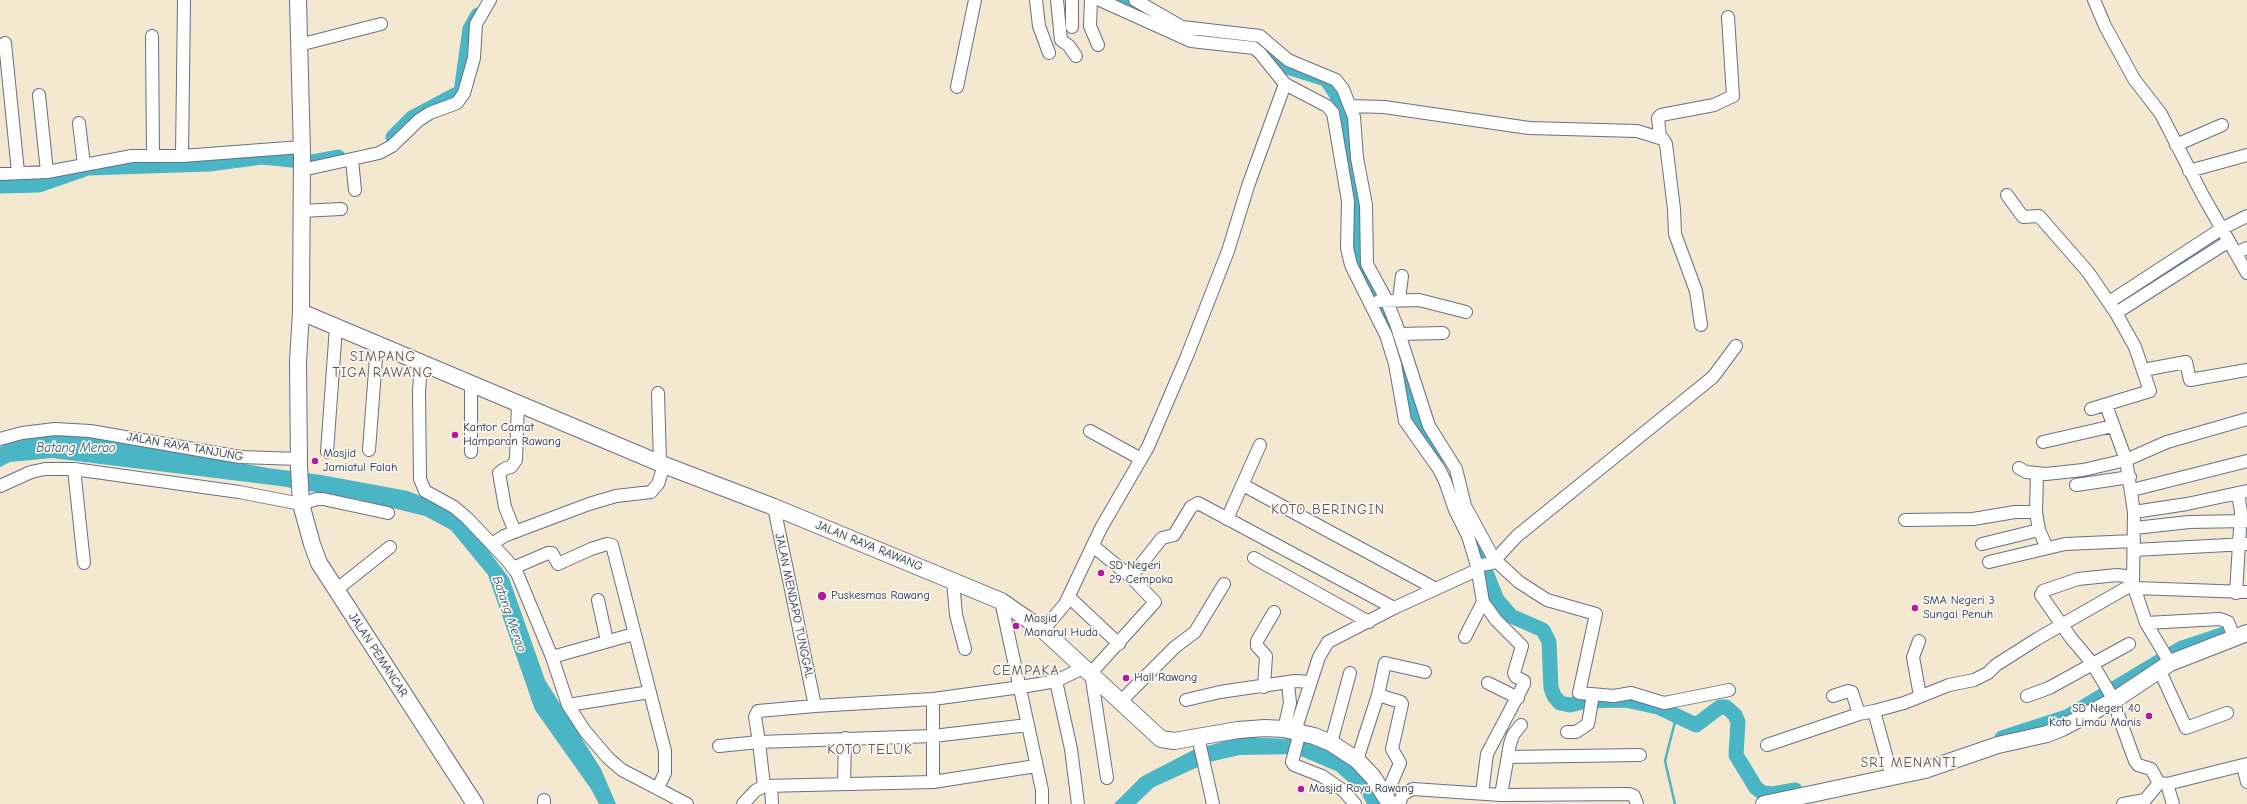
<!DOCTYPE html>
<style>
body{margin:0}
canvas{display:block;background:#f4e8d0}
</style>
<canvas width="2247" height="804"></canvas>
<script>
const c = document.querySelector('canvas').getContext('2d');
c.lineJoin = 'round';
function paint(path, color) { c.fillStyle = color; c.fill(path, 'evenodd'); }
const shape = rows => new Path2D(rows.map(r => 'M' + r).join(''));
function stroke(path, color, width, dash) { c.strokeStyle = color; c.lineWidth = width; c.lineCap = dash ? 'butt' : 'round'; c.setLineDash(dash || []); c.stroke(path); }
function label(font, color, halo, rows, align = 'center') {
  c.font = font + ' "Comic Neue",sans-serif'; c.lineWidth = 3.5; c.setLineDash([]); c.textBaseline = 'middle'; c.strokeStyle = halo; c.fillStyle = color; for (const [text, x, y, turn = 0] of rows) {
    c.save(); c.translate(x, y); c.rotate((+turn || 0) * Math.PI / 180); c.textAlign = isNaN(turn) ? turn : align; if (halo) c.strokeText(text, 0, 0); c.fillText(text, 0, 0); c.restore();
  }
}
const water = shape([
 [42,434,76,434,268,468,321,475,408,491,445,506,470,526,509,578,545,680,601,769,616,804,599,804,591,789,535,710,488,575,451,530,425,516,356,499,280,486,52,458,10,462,0,467,0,447,17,439],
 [1240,737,1291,739,1318,744,1346,761,1364,779,1383,804,1367,804,1361,793,1336,771,1296,754,1240,755,1209,762,1154,787,1136,804,1114,804,1141,777,1193,750]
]);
const stream = shape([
 [1675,804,1665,761,1677,714]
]);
const river = shape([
 [1115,1,1151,15,1177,32,1256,43,1278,64,1326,79,1337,95,1358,200,1354,248,1401,357,1410,410,1441,455],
 [393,137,412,118,461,92,470,29,478,15],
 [0,186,39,185,88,168,209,164,262,157,311,162,338,157],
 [1478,552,1497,600,1511,616,1543,630,1549,642,1551,688,1554,696,1560,703,1570,705,1586,701,1625,700,1658,707,1696,725,1720,707,1726,707,1735,715,1738,722,1736,755,1756,788,1763,793,1773,794,1795,790],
 [2002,738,2067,717,2182,648,2227,633]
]);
const minor = shape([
 [1036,0,1039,26,1049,53],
 [1057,0,1061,40,1069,46,1076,56],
 [1072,0,1072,27],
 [1091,0,1090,26,1098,45],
 [1100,0,1191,41,1254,48,1260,53,1285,84,1327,106,1333,113,1348,201,1347,248,1351,265,1386,335,1395,364,1405,421,1439,469,1445,481,1455,510,1468,536,1477,566,1483,602,1496,620,1522,646,1514,673,1516,677,1524,681,1524,684,1487,754,1482,793],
 [1135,0,1182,27,1260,36,1288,60,1336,80,1343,89,1354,117,1357,158,1366,205,1367,264,1386,299,1396,324,1429,426,1456,469,1465,506,1494,559,1519,582,1547,600,1596,614,1579,693,1614,696,1631,693,1664,703,1729,690],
 [2094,0,2105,26,2134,79,2161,114,2202,194,2247,273],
 [152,36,153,156],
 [5,43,18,172],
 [299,45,381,24],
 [957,87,975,0],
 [39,95,47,172],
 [1350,106,1384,107,1529,128,1637,131,1663,139,1666,144,1674,209,1675,234,1696,291,1701,325],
 [79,123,84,165],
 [1660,137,1658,118,1661,115,1714,105,1733,96,1728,17],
 [2176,145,2222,125],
 [182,156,184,0],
 [352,160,355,190],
 [302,170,379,153,392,146,419,120,430,113,457,103,464,93,474,58,476,24,490,0],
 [2189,171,2247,155],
 [0,174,47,172,132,156,182,156,301,147],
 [2007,195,2023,217,2039,216,2088,272,2116,313,2135,347,2150,391,2091,409],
 [301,211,341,209],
 [2236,253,2247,248],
 [1399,299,1402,276],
 [1379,301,1419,300,1466,312],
 [2109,302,2221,229,2247,216],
 [2116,313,2229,241],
 [1399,334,1443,333],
 [421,364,419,391,420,479,425,491,454,507,467,518,506,559,517,573,552,657,568,705,585,731,608,758,622,770,687,804],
 [2143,370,2186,362,2190,380,2247,370],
 [471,384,471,452],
 [658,393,660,463],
 [1090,431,1141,459],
 [0,439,22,433,55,429,90,431,240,457,299,459],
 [2043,442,2113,426],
 [369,450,377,344],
 [327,452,336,327],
 [2019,468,2026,472,2046,474,2083,470,2126,460,2106,405],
 [74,469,84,563],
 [2037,474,2036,512,2039,530,2047,548],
 [1243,485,1436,589],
 [2076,485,2130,477],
 [0,486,31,472,45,469,74,469,239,492,301,504,317,499,323,499,388,513],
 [2132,490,2247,461],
 [774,507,815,706],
 [2134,512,2187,504,2247,491],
 [1227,519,1260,445],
 [1905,520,1973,519,2015,512,2036,512],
 [2135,528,2189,522,2247,521],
 [515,532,505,507,499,473,506,468,511,467,516,460,518,403],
 [492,544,504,536,589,504,616,496,651,492,658,484,664,465],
 [1982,544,2039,530],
 [1093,546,1131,577,1155,602,1091,673,1107,778],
 [2134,550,2247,544],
 [1254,558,1369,622],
 [1989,562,2065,544,2134,541],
 [1477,566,1492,563,1517,536,1713,377,1736,346],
 [513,568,548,553,552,553,558,564,591,549,607,544,612,545,665,751,665,773,658,788],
 [1131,577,1162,538,1174,535,1191,507,1198,503,1394,608],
 [2133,577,2117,575,2078,579,2043,591,2041,595,2071,638,2092,663,2111,695,2135,761,2138,765,2151,769,2159,783,2167,784,2247,764],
 [953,581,956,615,965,649],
 [2135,588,2247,592],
 [336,590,390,547],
 [2236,593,2241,512,2238,493],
 [1069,597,1119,644],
 [598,600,607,641],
 [1001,601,1042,790,1042,804],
 [2146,623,2220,619,2228,622,2234,637],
 [1043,630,1065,604,1101,528,1148,447,1187,356,1228,251,1248,186,1285,84],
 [1465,637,1483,602],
 [1919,641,1913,657,1920,696],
 [552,657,634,634],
 [2170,663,2146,623,2133,584,2134,512,2126,460,2167,442,2247,419],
 [2159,669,2186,728,2227,713],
 [1056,681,1071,749,1078,804],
 [1488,683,1518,698],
 [1264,687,1266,656,1257,646,1257,641,1274,612],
 [1378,695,1401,702,1402,704,1392,749,1400,763,1386,796],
 [1833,696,1848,691,1852,692,1859,714],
 [2027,696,2049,688,2129,644],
 [1186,700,1220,692,1295,681,1311,682],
 [1120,702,1175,647,1195,632,1224,584],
 [568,705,650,692],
 [1284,729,1290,703,1288,683],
 [1295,731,1319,657,1328,642,1394,608,1477,570],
 [1300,732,1292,762,1294,765,1322,776,1344,791,1355,804],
 [1567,732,1576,732,1588,724,1593,695],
 [1198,737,1213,804],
 [1331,743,1350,673],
 [1767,745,1859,714,1874,711],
 [719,746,759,742,933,736,1028,725],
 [1508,757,1640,755],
 [1357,760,1378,695,1385,663,1425,672],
 [2243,766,2247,782],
 [1892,777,1874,711,1904,703,1949,685,1974,680,1988,673,1996,665,2037,639,2133,584],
 [933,782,933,699],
 [844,784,845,738],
 [2167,784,2173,804],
 [764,786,759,742,755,717,758,711,815,706,933,699,1021,687,1056,681,1085,667],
 [771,786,772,804],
 [1501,795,1510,744,1513,735,1521,725],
 [544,800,544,804],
 [743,804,755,791,764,786,933,782,1036,766],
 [1399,804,1403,794,1413,789,1501,795,1629,794,1634,796,1637,804],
 [2123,804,2145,800,2159,783]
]);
const major = shape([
 [298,0,302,152,301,312,298,361,299,467,301,504,312,544,319,563,475,804],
 [301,312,664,465,774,507,1001,601,1043,630,1161,739,1174,741,1238,730,1265,728,1284,729,1314,736,1331,743,1357,760,1373,777,1390,804],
 [1764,804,1925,770,1998,745,2047,734,2062,728,2113,701,2170,663,2247,633]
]);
const markers = [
 [455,435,4,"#b5179e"],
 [315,461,4,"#b5179e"],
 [1101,573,4,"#b5179e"],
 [822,596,5,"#b5179e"],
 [1915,608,4,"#b5179e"],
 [1016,626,4,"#b5179e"],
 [1126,678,4,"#b5179e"],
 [2149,716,4,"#b5179e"],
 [1301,789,4,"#b5179e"]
];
const poiNames = [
 ["Kantor Camat",463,428],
 ["Hamparan Rawang",463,442],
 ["Masjid",323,454],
 ["Jamiatul Falah",323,468],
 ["SD Negeri",1109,566],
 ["29 Cempaka",1109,580],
 ["Puskesmas Rawang",831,596],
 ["SMA Negeri 3",1923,601],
 ["Sungai Penuh",1923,615],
 ["Masjid",1024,619],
 ["Manarul Huda",1024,633],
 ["Hall Rawang",1134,678],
 ["SD Negeri 40",2141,709,"right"],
 ["Koto Limau Manis",2141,723,"right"],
 ["Masjid Raya Rawang",1309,789]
];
const streetNames = [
 ["JALAN RAYA TANJUNG",185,447,10],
 ["JALAN RAYA RAWANG",869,546,22],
 ["JALAN MENDAPO TUNGGAL",794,606,78],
 ["JALAN PEMANCAR",378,655,57]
];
const waterNames = [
 ["Batang Merao",76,448],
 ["Batang Merao",509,614,71]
];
const quarterNames = [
 ["SIMPANG",383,357],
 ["TIGA RAWANG",383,373],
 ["KOTO BERINGIN",1328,510],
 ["CEMPAKA",1026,671],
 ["KOTO TELUK",870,750],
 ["SRI MENANTI",1909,763]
];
paint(water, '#49b5c5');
stroke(stream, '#49b5c5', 2.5);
stroke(river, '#49b5c5', 15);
stroke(minor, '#677086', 14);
stroke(major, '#677086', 18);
stroke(minor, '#fff', 12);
stroke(major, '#fff', 16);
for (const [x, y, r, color] of markers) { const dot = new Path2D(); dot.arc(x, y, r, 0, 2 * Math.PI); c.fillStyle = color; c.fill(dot); stroke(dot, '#fbf7ec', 1.5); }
label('12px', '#1b2f5e', '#fbf7ec', poiNames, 'left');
label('12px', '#1b2f5e', '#fbf7ec', streetNames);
label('italic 13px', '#29577d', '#fbf7ec', waterNames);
c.letterSpacing = '1px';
label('14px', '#5b5468', '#fbf7ec', quarterNames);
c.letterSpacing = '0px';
</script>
